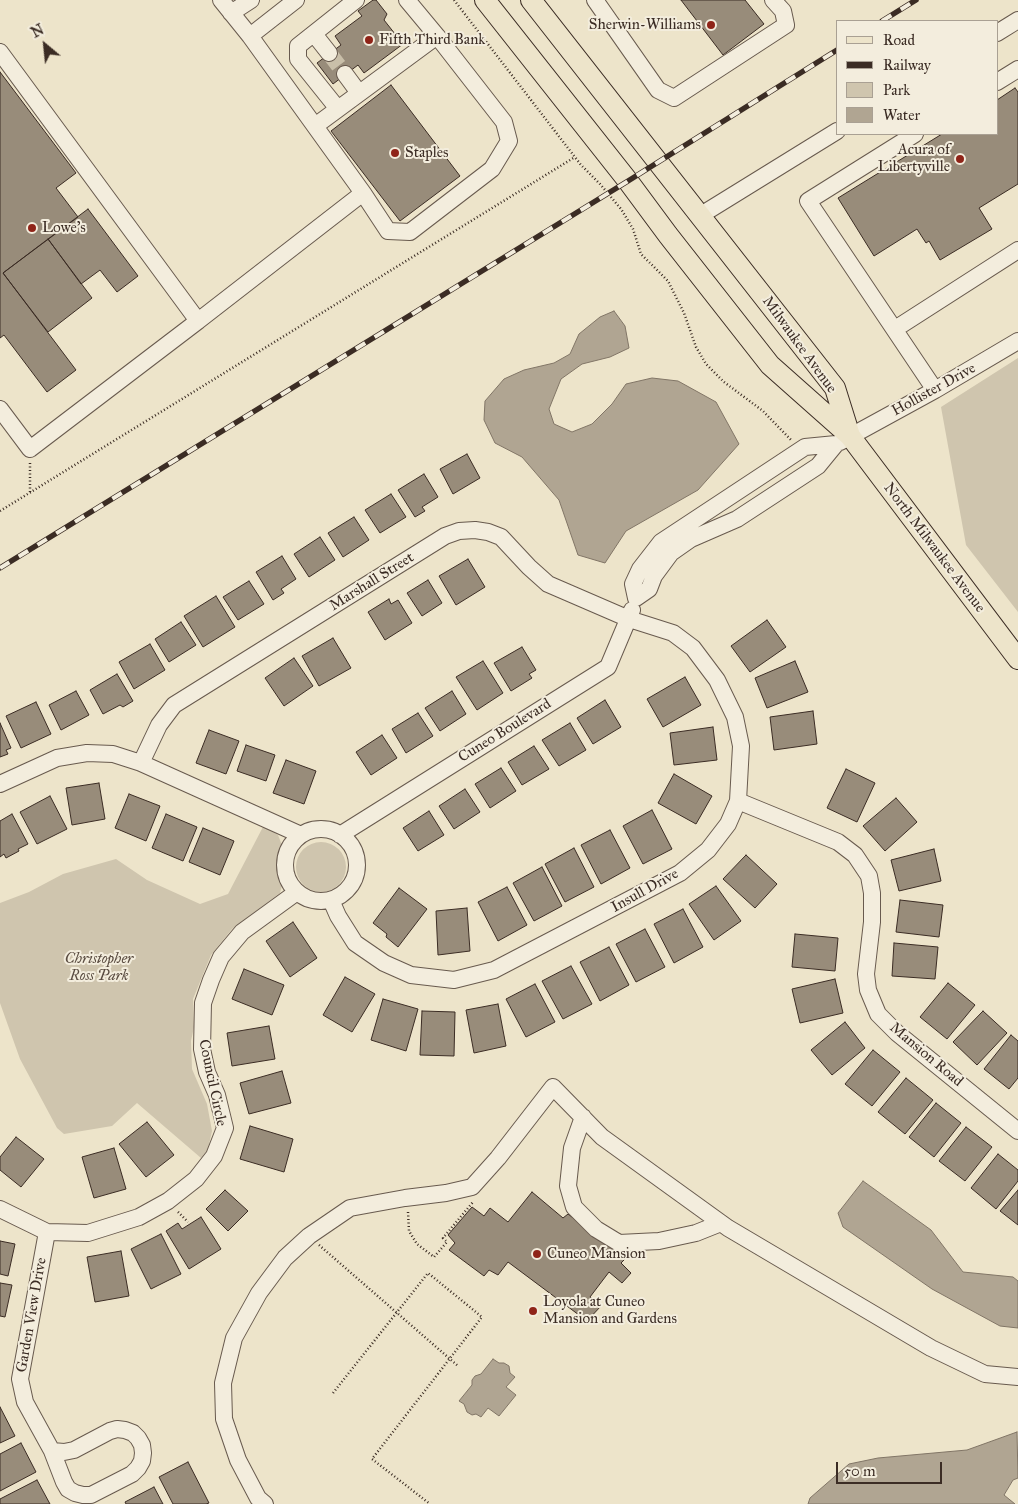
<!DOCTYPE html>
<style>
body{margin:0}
#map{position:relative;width:1018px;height:1504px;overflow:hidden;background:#ede4ca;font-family:"IM FELL Great Primer",serif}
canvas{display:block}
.legend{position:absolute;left:836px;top:20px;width:162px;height:115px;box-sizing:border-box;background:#f3eddd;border:1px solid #a9a093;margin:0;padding:6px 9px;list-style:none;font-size:15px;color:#3b2c24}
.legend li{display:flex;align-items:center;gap:10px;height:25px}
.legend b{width:25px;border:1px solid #a9a093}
.north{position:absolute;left:20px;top:20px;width:50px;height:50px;-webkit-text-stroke:4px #f3eddd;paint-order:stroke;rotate:332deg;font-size:14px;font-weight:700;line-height:20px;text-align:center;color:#3b2c24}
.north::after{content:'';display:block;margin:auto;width:18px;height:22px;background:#3b2c24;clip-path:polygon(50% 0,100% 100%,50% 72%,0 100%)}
.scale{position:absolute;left:836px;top:1462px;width:106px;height:22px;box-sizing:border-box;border:2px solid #3b2c24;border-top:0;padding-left:6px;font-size:15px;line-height:18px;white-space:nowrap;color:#3b2c24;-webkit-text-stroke:4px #f3eddd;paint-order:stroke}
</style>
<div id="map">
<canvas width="1018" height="1504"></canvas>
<ul class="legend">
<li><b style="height:6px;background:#ede4ca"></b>Road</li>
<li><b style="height:6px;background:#3b2c24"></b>Railway</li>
<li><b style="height:14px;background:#cfc5ae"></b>Park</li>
<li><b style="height:14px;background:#b0a592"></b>Water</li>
</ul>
<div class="north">N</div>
<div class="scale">50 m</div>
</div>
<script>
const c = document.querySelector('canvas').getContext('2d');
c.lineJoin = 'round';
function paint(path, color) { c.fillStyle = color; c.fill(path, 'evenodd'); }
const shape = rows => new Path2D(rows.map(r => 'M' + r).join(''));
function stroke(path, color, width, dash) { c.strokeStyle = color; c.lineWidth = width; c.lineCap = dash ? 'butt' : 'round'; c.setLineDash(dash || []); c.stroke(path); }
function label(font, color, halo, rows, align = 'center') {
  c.font = font + ' "IM FELL Great Primer",serif'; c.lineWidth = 4; c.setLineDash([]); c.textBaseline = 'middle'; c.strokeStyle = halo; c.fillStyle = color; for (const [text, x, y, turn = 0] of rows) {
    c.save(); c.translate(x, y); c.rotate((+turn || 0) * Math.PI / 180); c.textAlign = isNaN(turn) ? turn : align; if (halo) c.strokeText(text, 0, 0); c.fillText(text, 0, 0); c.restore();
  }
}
const green = shape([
 [1018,358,1018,612,966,545,941,407],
 [264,825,278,835,285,853,282,865,283,881,280,893,232,929,211,955,193,999,194,1027,191,1041,192,1069,207,1104,212,1131,208,1149,201,1158,137,1103,112,1126,64,1134,57,1128,20,1059,0,1003,0,903,29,892,63,874,116,859,147,880,200,904,228,894],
 '296 867a25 25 0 1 1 50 0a25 25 0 1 1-50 0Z'
]);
const water = shape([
 [614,311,625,326,629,348,610,357,582,364,561,379,549,409,554,424,572,432,592,424,612,404,626,384,652,378,678,381,716,402,739,444,698,490,626,531,605,563,578,555,559,500,522,457,495,443,484,420,485,401,504,379,524,370,554,363,570,354,579,334,600,317,614,311],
 [863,1181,931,1230,963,1272,1013,1277,1018,1281,1018,1328,1000,1326,932,1289,843,1227,838,1213,863,1181],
 [493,1359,499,1363,504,1363,509,1366,510,1373,515,1377,506,1387,516,1395,499,1416,488,1408,481,1417,476,1414,472,1415,467,1412,464,1404,459,1401,472,1385,472,1380,475,1376,481,1374,493,1359],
 [1017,1432,1018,1478,1013,1480,1004,1495,1015,1504,808,1504,810,1498,849,1464,878,1458,967,1450,1017,1432]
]);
const building = shape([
 [373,0,376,0,387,14,384,20,403,44,364,73,358,65,333,84,317,63,341,45,335,36,362,16,358,11,373,0],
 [681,0,745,0,764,24,723,55,681,0],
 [0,72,76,173,56,188,78,217,3,273,76,370,47,392,4,335,0,338,0,72],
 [391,85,460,176,400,221,331,131,391,85],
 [1015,88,1018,92,1018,184,979,208,992,229,940,260,929,241,926,243,917,229,874,256,838,198,942,134,997,134,997,100,1015,88],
 [88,209,138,276,117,292,100,270,81,284,48,239,88,209],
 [48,239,92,298,48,332,3,273,48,239],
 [467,454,480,478,453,494,440,469,467,454],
 [424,474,438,497,422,507,425,511,415,517,398,490,424,474],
 [391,494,406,517,380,533,365,510,391,494],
 [354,517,369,540,343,557,328,533,354,517],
 [320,537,335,560,309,577,294,554,320,537],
 [282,556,296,579,281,589,284,593,273,600,256,572,282,556],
 [468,559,485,587,456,605,439,576,468,559],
 [428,580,442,603,422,616,407,593,428,580],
 [249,581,264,604,238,620,223,597,249,581],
 [216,596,235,627,203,647,184,616,216,596],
 [389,599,391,604,398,600,412,623,385,640,368,612,389,599],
 [767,620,786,647,750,672,731,646,767,620],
 [181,622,196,645,169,662,155,639,181,622],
 [333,638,351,668,319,686,302,656,333,638],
 [150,644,165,670,134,689,119,662,150,644],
 [522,647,536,670,529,674,532,678,511,691,494,663,522,647],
 [294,658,313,686,284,706,265,678,294,658],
 [483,661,503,693,477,710,456,677,483,661],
 [795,661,808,692,767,708,755,678,795,661],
 [117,674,133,701,123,707,120,705,103,714,90,690,117,674],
 [685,677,701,705,663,727,647,699,685,677],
 [76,691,89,715,61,730,49,705,76,691],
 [452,691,466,714,440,731,425,708,452,691],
 [605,700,621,727,593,744,577,718,605,700],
 [36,702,51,734,21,748,6,716,36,702],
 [813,711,817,744,774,750,770,717,813,711],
 [418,713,433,736,406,753,392,729,418,713],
 [0,723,11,748,6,750,8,754,0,757,0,723],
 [570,723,586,750,559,766,542,740,570,723],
 [713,727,717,760,674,765,670,733,713,727],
 [209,730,239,741,226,774,196,763,209,730],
 [382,735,397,758,371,775,356,752,382,735],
 [246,745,275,755,266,781,237,771,246,745],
 [534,746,549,769,522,785,508,762,534,746],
 [286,760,316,771,304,804,273,793,286,760],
 [501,768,516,791,490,808,475,784,501,768],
 [846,769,875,783,857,822,827,808,846,769],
 [674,774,712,796,696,824,658,803,674,774],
 [99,783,105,819,72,825,66,788,99,783],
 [465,789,480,812,454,829,439,806,465,789],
 [129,794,160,806,146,841,115,828,129,794],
 [50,796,67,829,37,844,20,812,50,796],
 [896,798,917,822,885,851,863,826,896,798],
 [652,810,672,849,643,864,623,826,652,810],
 [429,811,444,835,418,851,403,828,429,811],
 [12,814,28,844,18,849,19,851,6,858,4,854,0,857,0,821,12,814],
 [166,814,197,827,183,861,152,848,166,814],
 [203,828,234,841,220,875,189,862,203,828],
 [610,830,630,868,601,884,581,845,610,830],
 [574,848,594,887,565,902,545,864,574,848],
 [934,849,941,881,899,891,891,860,934,849],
 [746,855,777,884,755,908,723,879,746,855],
 [542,867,562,906,534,921,513,883,542,867],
 [716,886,741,921,714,940,689,904,716,886],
 [507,887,527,925,498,941,478,902,507,887],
 [399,888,427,909,398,947,386,937,387,934,373,923,399,888],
 [900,900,943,905,939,937,896,932,900,900],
 [467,908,470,951,438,955,436,911,467,908],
 [683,909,703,947,674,963,654,924,683,909],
 [293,922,317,958,290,977,266,941,293,922],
 [645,929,665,967,636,982,616,944,645,929],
 [795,934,838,938,835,971,792,967,795,934],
 [894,943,938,947,935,979,892,976,894,943],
 [609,947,629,985,600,1001,580,962,609,947],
 [571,966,592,1004,563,1019,542,981,571,966],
 [244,969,284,985,272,1015,232,999,244,969],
 [345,977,375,994,352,1032,323,1015,345,977],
 [835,979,843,1013,800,1023,792,989,835,979],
 [948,983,975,1005,947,1039,920,1017,948,983],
 [535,984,555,1022,526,1037,506,999,535,984],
 [383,999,418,1009,406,1051,371,1040,383,999],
 [498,1004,506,1046,474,1053,466,1010,498,1004],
 [422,1011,455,1012,454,1056,420,1055,422,1011],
 [983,1011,1007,1033,977,1065,953,1042,983,1011],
 [845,1022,865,1048,832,1075,811,1050,845,1022],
 [269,1026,275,1059,232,1066,227,1033,269,1026],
 [1011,1035,1018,1041,1018,1078,1009,1089,984,1069,1011,1035],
 [873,1050,900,1072,872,1106,845,1084,873,1050],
 [282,1071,291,1103,249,1114,240,1083,282,1071],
 [906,1078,933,1100,905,1134,878,1112,906,1078],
 [936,1103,961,1123,934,1157,909,1137,936,1103],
 [147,1122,174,1155,146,1177,119,1144,147,1122],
 [250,1126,293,1139,284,1172,240,1159,250,1126],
 [966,1127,992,1147,965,1181,939,1161,966,1127],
 [16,1137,44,1159,21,1187,0,1170,0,1157,16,1137],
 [114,1148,126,1189,94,1198,82,1157,114,1148],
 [998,1154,1018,1170,1018,1181,996,1209,971,1188,998,1154],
 [225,1190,248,1211,228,1231,206,1209,225,1190],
 [1018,1190,1018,1225,1000,1211,1018,1190],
 [532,1192,563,1218,568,1214,626,1258,621,1263,631,1273,622,1283,609,1272,590,1297,601,1306,587,1321,508,1262,498,1275,489,1270,484,1276,449,1250,455,1243,448,1235,472,1207,484,1216,490,1208,508,1222,532,1192],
 [201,1217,221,1249,189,1269,166,1231,178,1223,182,1229,201,1217],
 [161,1234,181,1274,151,1289,131,1249,161,1234],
 [0,1241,15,1244,8,1276,0,1274,0,1241],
 [121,1251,129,1296,95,1302,87,1257,121,1251],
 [0,1283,12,1285,5,1317,0,1316,0,1283],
 [0,1407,15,1436,0,1443,0,1407],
 [21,1443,36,1472,0,1491,0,1454,21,1443],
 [188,1462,209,1503,206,1504,173,1504,159,1477,188,1462],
 [37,1480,50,1504,0,1504,0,1499,37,1480],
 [154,1487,163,1504,126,1504,125,1502,154,1487]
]);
const minorTunnel = shape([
 [329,53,345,74]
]);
const path = shape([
 [454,0,581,165,600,184,621,209,633,229,641,254,668,281,684,313,696,347,706,364,724,382,763,411,791,440],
 [30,492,30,463],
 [0,511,575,157],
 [178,1212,188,1222],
 [408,1212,409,1231,417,1244,434,1257,447,1242,443,1238,473,1202],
 [319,1245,458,1366],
 [333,1393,428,1273,482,1317,372,1459,430,1504]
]);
const minor = shape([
 [407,0,437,36],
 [595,0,658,90,674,98,786,25,783,11,773,0],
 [231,13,251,0],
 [997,33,1018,20],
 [314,34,329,53],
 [250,36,296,0],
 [0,52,198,321,363,193,250,36,221,0],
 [345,74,359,93],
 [997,82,1018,69],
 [338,109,298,59,298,46,356,0],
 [315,126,437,36,504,122,509,141,492,169,410,232,388,231,363,193],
 [915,134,808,201,935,390],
 [701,215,837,131],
 [895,329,1018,250],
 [0,409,30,449,198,321],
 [840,442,935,390,1018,341],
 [836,444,818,466,737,519,691,539,671,553,654,576,649,589,636,598,633,584,640,569,661,542,805,447,836,444],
 [141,763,159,725,174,705,445,536,459,531,475,530,488,532,501,537,529,567,548,584,629,619,673,633,693,648,717,680,735,717,741,746,738,801,728,824,708,850,680,873,494,970,454,980,411,975,384,963,355,943,338,916,331,900],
 [0,784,57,758,87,753,113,754,141,763,301,835],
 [738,801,838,842,855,855,869,876,872,893,872,922,866,974,868,990,878,1014,897,1033,1018,1131],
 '285 865a36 36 0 1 1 72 0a36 36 0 1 1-72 0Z',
 [340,835,608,667,632,610],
 [583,1117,572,1148,568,1186,574,1207,596,1229,619,1243,659,1241,696,1233,721,1223],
 [0,1209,47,1232,88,1233,139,1217,168,1201,196,1179,214,1156,225,1128,217,1095,207,1072,202,1049,203,1003,211,980,221,957,242,932,297,892],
 [47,1232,20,1379,25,1402,52,1451,64,1482,68,1489,75,1493,83,1495,91,1495,132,1474,138,1468,142,1461,143,1453,142,1445,138,1438,133,1433,125,1430,117,1429,110,1431,74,1450,64,1452,52,1451],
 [265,1504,258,1498,238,1460,224,1419,223,1383,234,1338,259,1293,285,1258,309,1236,350,1208,405,1198,446,1193,472,1187,498,1158,553,1087,602,1137,728,1228,931,1348,985,1374,1018,1377]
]);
const major = shape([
 [485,0,628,181,668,235,770,365,850,436,1018,659],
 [531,0,835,388,850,436]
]);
const rail = shape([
 [882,21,916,0],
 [0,568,628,181,837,50]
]);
const markers = [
 [711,25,5,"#8f2418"],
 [369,40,5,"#8f2418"],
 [395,153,5,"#8f2418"],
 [960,159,5,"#8f2418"],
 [32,228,5,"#8f2418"],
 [537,1254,5,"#8f2418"],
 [533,1311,5,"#8f2418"]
];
const poiNames = [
 ["Sherwin-Williams",701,25,"right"],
 ["Fifth Third Bank",379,40],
 ["Acura of",950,150,"right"],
 ["Libertyville",950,167,"right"],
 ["Staples",405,153],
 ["Lowe's",42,228],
 ["Cuneo Mansion",547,1254],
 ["Loyola at Cuneo",543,1302],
 ["Mansion and Gardens",543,1319]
];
const streetNames = [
 ["Milwaukee Avenue",799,345,54],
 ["Hollister Drive",934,390,-29],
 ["North Milwaukee Avenue",934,548,53],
 ["Marshall Street",372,582,-32],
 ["Cuneo Boulevard",505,731,-32],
 ["Insull Drive",645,891,-29],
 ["Mansion Road",926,1055,40],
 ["Council Circle",212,1083,78],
 ["Garden View Drive",32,1315,-80]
];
const parkNames = [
 ["Christopher",99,959],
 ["Ross Park",99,976]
];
paint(green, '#cfc5ae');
paint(water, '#b0a592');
stroke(water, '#817566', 1);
paint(building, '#988c7a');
stroke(building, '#3b2c24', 1);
stroke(minorTunnel, '#c9bfa9', 16, [16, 8]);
stroke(minor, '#685a4e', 18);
stroke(major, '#3b2c24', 22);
stroke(path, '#3b2c24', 2.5, [1, 2.5]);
stroke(minor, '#f3eddd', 16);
stroke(major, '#ede4ca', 20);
stroke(rail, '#3b2c24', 5.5);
stroke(rail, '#f3eddd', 4, [11]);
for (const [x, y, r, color] of markers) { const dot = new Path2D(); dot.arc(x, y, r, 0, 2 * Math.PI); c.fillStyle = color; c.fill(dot); stroke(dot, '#f3eddd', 2); }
label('15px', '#3b2c24', '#f3eddd', poiNames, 'left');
label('15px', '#3b2c24', '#f3eddd', streetNames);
label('italic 15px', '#594b40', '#f3eddd', parkNames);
</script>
